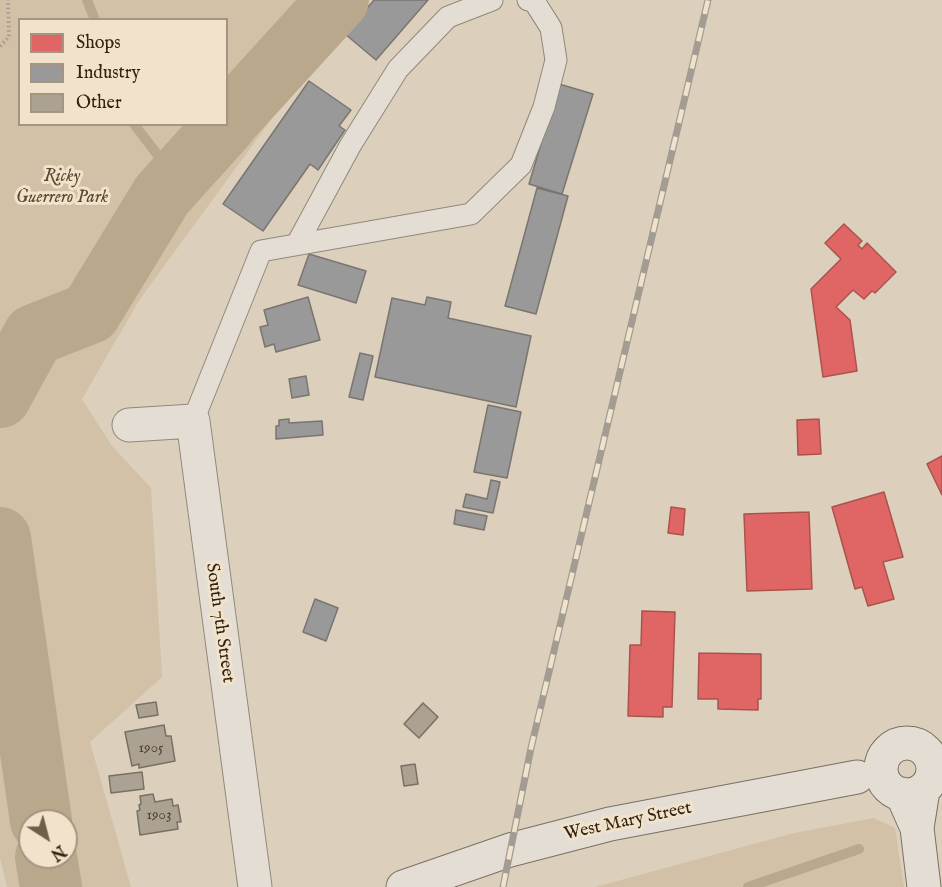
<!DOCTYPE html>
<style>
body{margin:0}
#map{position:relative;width:942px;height:887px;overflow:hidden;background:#dcd0bc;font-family:"IM FELL English",serif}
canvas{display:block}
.legend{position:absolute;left:18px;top:18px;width:210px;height:108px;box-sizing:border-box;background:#f1e2cb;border:2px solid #a59580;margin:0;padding:8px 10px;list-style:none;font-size:18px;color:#332210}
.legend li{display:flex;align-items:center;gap:12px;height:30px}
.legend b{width:30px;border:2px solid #a59580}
.north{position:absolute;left:18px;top:809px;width:60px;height:60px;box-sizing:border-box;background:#f1e2cb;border:2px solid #a59580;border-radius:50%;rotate:144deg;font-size:16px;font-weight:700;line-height:24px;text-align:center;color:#332210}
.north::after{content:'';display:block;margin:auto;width:21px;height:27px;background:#6e5f4c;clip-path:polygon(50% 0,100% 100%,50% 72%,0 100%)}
</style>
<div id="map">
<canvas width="942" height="887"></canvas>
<ul class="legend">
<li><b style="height:16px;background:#e06666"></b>Shops</li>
<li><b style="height:16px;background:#999"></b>Industry</li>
<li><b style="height:16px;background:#aba293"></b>Other</li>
</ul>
<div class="north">N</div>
</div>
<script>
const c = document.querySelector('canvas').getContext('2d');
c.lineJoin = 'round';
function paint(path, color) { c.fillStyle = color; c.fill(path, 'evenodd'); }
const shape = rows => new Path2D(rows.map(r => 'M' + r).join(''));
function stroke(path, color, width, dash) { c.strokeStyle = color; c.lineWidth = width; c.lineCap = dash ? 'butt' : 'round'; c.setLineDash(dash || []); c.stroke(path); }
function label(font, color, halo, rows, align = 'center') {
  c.font = font + ' "IM FELL English",serif'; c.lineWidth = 6; c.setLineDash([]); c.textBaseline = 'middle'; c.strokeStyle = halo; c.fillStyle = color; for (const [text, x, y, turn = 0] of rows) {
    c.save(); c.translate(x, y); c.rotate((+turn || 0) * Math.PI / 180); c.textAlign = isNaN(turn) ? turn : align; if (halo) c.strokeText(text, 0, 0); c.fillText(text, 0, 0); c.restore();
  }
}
const green = shape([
 [0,0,365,0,336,31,140,299,82,399,112,446,151,488,162,677,90,742,131,887,7,887,0,858],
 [20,20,226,20,226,124,20,124],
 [30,821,66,821,66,857,30,857],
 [874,818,895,828,904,887,595,887,794,833]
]);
const shops = shape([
 [844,224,862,241,858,245,862,249,867,243,896,272,875,293,872,291,864,299,853,290,836,307,850,320,857,371,823,377,811,289,841,259,825,243,844,224],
 [819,419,821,454,798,455,797,420,819,419],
 [942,456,942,495,927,464,942,456],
 [884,492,903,557,883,562,894,599,868,606,862,587,855,589,832,507,884,492],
 [671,507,685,509,683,535,668,533,671,507],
 [809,512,812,589,747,591,744,514,809,512],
 [642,611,675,612,672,707,663,707,663,717,628,716,630,645,641,645,642,611],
 [699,653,761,654,761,699,758,699,758,710,718,709,718,699,698,699,699,653]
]);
const industry = shape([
 [374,0,428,0,376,60,345,34,374,0],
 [309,81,351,110,339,126,345,130,318,170,310,164,263,231,223,204,309,81],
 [559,84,593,94,562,194,529,184,559,84],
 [537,188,568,196,536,314,505,306,537,188],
 [309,254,366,271,356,303,298,285,309,254],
 [308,297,320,340,276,352,274,344,265,347,260,327,268,325,264,310,308,297],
 [427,297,451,302,448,318,531,336,516,407,375,377,392,298,425,305,427,297],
 [360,353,373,356,363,400,349,397,360,353],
 [306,376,309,395,292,398,289,379,306,376],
 [488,405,521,412,507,478,474,472,488,405],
 [289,419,289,423,322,421,323,435,276,439,276,426,279,426,279,420,289,419],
 [491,480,500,482,493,513,463,507,466,494,487,499,491,480],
 [456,510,487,516,484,530,454,524,456,510],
 [315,599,338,608,326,641,303,632,315,599]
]);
const stream = shape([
 [87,0,95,20],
 [134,124,176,179],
 [748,887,859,849]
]);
const river = shape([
 [226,123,338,0],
 [0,397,34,335,90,313,162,195,226,124],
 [0,538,41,821],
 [46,857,51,887]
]);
const building = shape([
 [156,702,158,715,139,718,136,705,156,702],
 [423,703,438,717,419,738,404,724,423,703],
 [164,725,166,736,171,736,175,761,139,768,139,764,132,766,125,732,164,725],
 [415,764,418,784,404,786,401,766,415,764],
 [142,772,144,789,111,793,109,776,142,772],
 [153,794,155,802,172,799,173,806,178,805,181,822,177,822,178,829,140,835,137,811,140,810,139,805,141,804,140,796,153,794]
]);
const path = shape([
 [0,46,9,37,8,0]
]);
const lane = shape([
 [297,244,350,146,398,69,448,17,492,0],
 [193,421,261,251,471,214,521,165,544,107,556,60,551,28,534,1,528,0]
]);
const street = shape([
 [129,425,193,421,255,887]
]);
const secondary = shape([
 '881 769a26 26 0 1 1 52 0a26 26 0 1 1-52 0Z',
 [902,794,917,828,923,790],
 [917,828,924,887],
 [403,887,510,850,610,824,857,777]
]);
const rail = shape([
 [503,887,531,748,708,0]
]);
const numberNames = [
 ["1905",151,749],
 ["1903",159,816]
];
const parkNames = [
 ["Ricky",62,177],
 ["Guerrero Park",62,198]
];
const streetNames = [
 ["South 7th Street",219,623,82],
 ["West Mary Street",628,822,-12]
];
paint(green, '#d2c1a6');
paint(shops, '#e06666');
stroke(shops, '#ac524c', 1.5);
paint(industry, '#999');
stroke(industry, '#7a7570', 1.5);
stroke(stream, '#baa88d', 10);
stroke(river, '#baa88d', 62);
paint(building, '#aba293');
stroke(building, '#797063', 1.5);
stroke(lane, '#91887b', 23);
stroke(street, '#91887b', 35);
stroke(secondary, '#797063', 35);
stroke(path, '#a39c93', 4, [1.5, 3]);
stroke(lane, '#e4ddd3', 21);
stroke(street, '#e4ddd3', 33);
stroke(secondary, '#e4ddd3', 33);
stroke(rail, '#a39c93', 7);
stroke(rail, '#f1e2cb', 4.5, [14]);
label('15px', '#514231', null, numberNames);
label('italic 18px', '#594731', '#f1e2cb', parkNames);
label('18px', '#332210', '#f1e2cb', streetNames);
</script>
